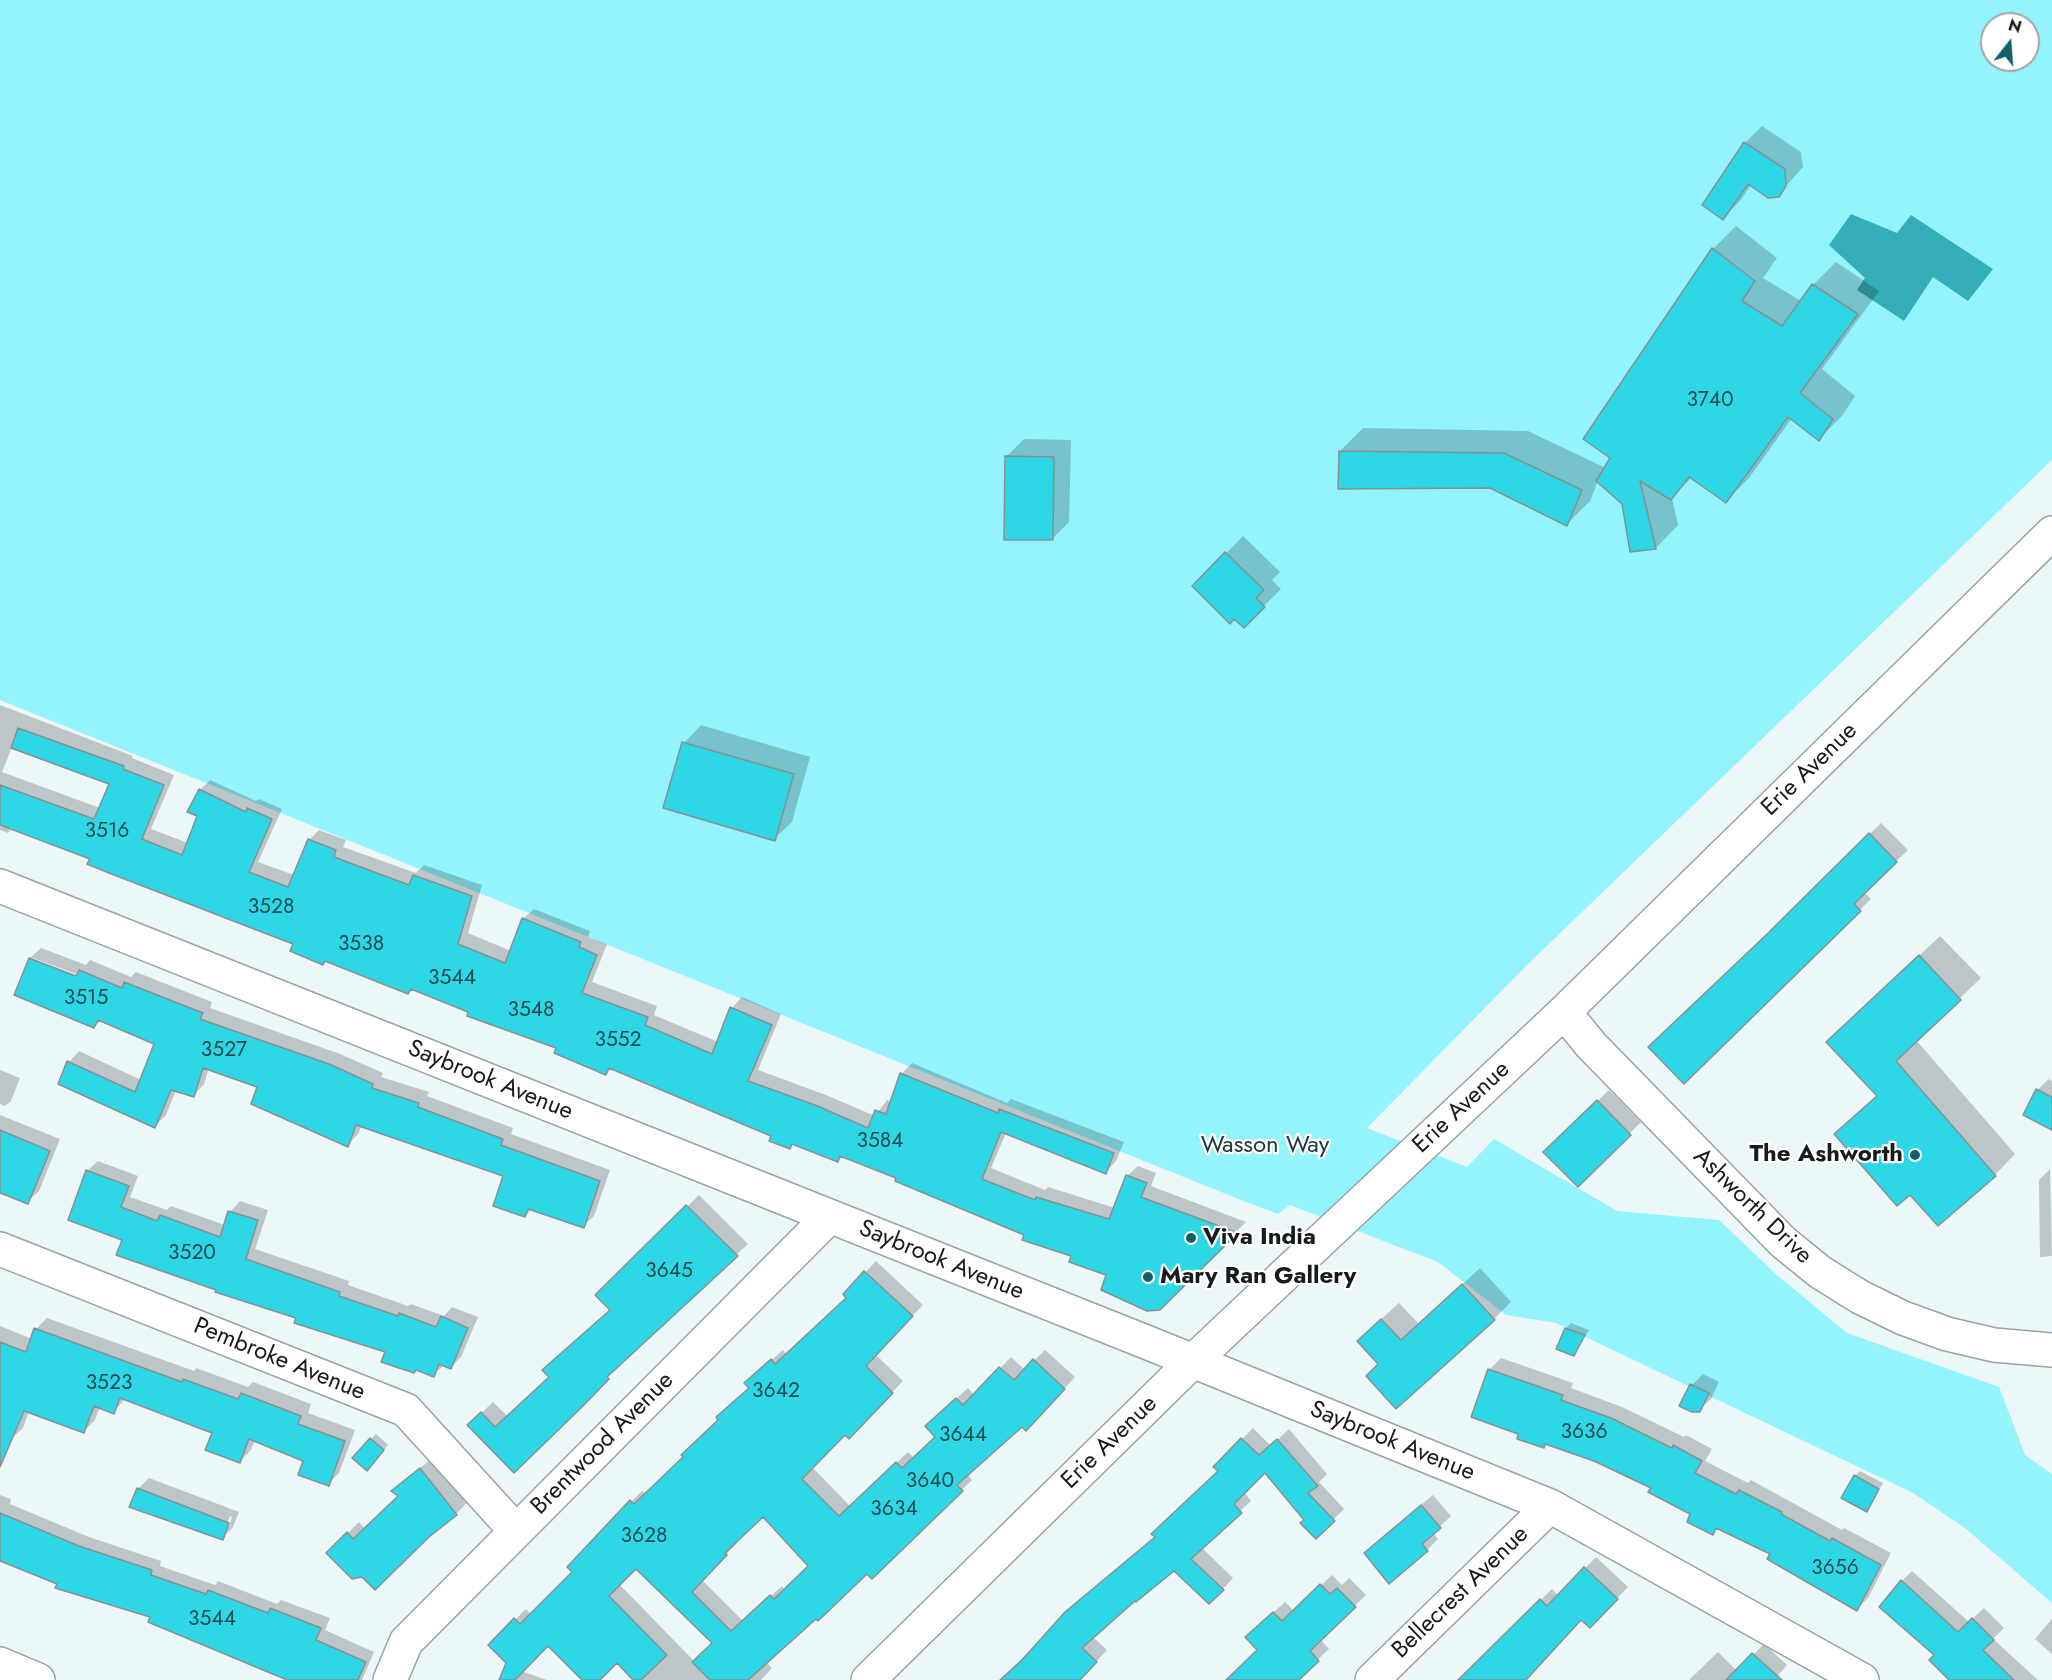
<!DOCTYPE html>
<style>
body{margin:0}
#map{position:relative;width:2052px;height:1680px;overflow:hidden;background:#ecf7f9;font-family:Jost,sans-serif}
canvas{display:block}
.north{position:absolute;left:1980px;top:12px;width:60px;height:60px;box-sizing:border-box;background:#fff;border:2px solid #a2a4a4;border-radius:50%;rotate:17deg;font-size:16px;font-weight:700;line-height:24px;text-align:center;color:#171b1b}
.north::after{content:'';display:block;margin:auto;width:21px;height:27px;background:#116169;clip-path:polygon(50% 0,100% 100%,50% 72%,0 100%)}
</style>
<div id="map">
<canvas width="2052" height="1680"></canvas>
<div class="north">N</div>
</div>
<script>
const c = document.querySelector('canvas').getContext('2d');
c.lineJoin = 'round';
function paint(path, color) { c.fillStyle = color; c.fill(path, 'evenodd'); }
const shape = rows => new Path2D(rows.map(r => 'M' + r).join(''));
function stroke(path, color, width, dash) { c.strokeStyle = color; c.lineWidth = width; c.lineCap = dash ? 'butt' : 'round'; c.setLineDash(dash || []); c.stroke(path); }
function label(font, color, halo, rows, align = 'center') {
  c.font = font + ' Jost,sans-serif'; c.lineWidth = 4.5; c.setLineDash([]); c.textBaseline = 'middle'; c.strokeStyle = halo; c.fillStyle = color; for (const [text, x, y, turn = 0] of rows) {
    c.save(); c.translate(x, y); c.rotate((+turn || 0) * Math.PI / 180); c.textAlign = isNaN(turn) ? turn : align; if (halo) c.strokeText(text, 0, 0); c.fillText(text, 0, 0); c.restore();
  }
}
const green = shape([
 [0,0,2052,0,2052,460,1527,965,1367,1128,1467,1167,1494,1139,1617,1211,1719,1220,1778,1276,1847,1333,1999,1387,2025,1455,2052,1474,2052,1603,1965,1528,1913,1493,1556,1323,1506,1315,1438,1262,1290,1205,1278,1214,1246,1202,0,700],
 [1992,24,2028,24,2028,60,1992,60]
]);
const water = shape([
 [1851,214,1897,233,1911,215,1993,269,1968,301,1933,277,1904,321,1857,290,1865,278,1829,245]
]);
const shadow = shape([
 [1762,126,1801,152,1803,167,1778,195,1751,185,1740,201,1723,218,1745,143],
 [1736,226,1777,258,1763,278,1801,301,1813,285,1836,262,1879,291,1822,369,1855,396,1842,416,1819,439,1792,418,1749,478,1726,501,1692,477,1672,498,1678,525,1656,548,1624,503,1598,481,1590,501,1567,524,1491,486,1340,451,1363,428,1528,431,1606,468,1713,249],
 [1024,439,1071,440,1069,522,1052,539,1007,456],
 [1243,536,1280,572,1272,580,1281,589,1244,626,1194,586],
 [0,705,133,756,132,758,174,775,151,829,188,843,199,816,200,790,210,780,256,801,259,799,282,809,258,862,294,875,309,840,319,830,346,840,343,847,416,873,424,865,482,885,468,933,511,951,523,919,534,909,590,931,588,937,607,944,592,982,657,1006,654,1015,718,1042,732,1008,742,997,781,1014,758,1070,826,1095,875,1116,887,1100,892,1102,902,1073,912,1063,1007,1103,1011,1099,1124,1142,1116,1161,1106,1172,1006,1133,991,1168,1045,1190,1048,1187,1115,1208,1127,1176,1138,1166,1156,1173,1151,1186,1246,1222,1159,1308,1108,1274,1073,1255,898,1177,843,1156,838,1160,794,1143,789,1147,773,1135,612,1067,606,1073,558,1047,412,988,326,960,323,963,295,943,92,858,12,828,8,833,0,830],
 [12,747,111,783,100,808,2,772],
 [701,725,810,757,792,822,774,839,684,743],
 [1881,823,1908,850,1864,892,1871,899,1684,1082,1777,926],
 [1940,936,1981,978,1916,1040,2015,1154,1995,1175,1910,1192,1836,1134,1878,1095,1849,1022],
 [41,948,86,965,90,960,131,977,136,972,212,1002,210,1008,340,1054,383,1073,381,1077,429,1092,427,1096,513,1128,511,1134,610,1170,594,1216,583,1226,532,1209,525,1216,505,1175,362,1125,358,1134,348,1145,259,1086,209,1068,204,1084,194,1095,176,1090,166,1115,155,1126,69,1062,79,1051,141,1080,156,1043,101,1020,94,1027,30,958],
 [33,958,84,977,82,980,33,961],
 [0,1070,20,1078,11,1101,5,1106,0,1104],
 [2049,1079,2052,1081,2052,1128,2037,1090],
 [1609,1090,1641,1122,1578,1185,1545,1152],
 [0,1115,60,1139,39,1191,27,1202,0,1191],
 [98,1161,138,1176,130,1197,167,1210,171,1206,225,1225,230,1212,240,1201,268,1210,255,1249,349,1281,348,1285,408,1306,411,1304,444,1316,452,1307,478,1317,461,1357,451,1367,444,1365,433,1375,383,1361,387,1351,217,1289,124,1239,87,1171],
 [2050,1169,2052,1256,2040,1257,2039,1180],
 [699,1195,748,1244,617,1365,514,1470,469,1425,493,1402,507,1416,550,1377,611,1310,597,1295],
 [876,1261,923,1305,875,1354,903,1381,849,1437,845,1433,812,1467,850,1506,908,1452,914,1458,937,1437,938,1415,968,1388,974,1395,1011,1357,1025,1370,1045,1350,1075,1377,1037,1418,1022,1425,967,1474,972,1480,872,1577,867,1572,766,1662,772,1668,761,1680,635,1680,617,1661,598,1680,584,1680,548,1644,521,1671,547,1680,501,1680,507,1662,490,1645,526,1609,532,1615,575,1572,631,1502,642,1491,646,1494,720,1420,750,1388,757,1373,783,1350,787,1355,848,1297,845,1294],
 [763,1514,810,1566,785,1590,782,1586,743,1621,702,1580,737,1543,735,1541],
 [636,1567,714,1643,695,1662,619,1584],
 [1480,1268,1511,1302,1494,1319,1380,1364,1376,1324,1399,1303,1419,1324],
 [47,1318,194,1371,196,1368,248,1387,253,1382,311,1404,308,1413,355,1430,339,1473,328,1484,305,1460,255,1439,251,1450,240,1461,214,1432,125,1399,113,1412,100,1407,95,1420,83,1432,29,1411,23,1428,11,1439,0,1435,0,1326,32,1339,36,1329],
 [1571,1323,1589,1330,1573,1355,1566,1328],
 [1501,1358,1573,1383,1571,1388,1622,1407,1684,1437,1686,1435,1712,1449,1705,1461,1748,1483,1751,1480,1842,1530,1844,1528,1891,1553,1868,1598,1857,1609,1772,1554,1718,1527,1712,1533,1692,1514,1653,1487,1595,1460,1547,1443,1543,1447,1520,1433,1489,1370],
 [1703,1374,1719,1382,1711,1399,1699,1410,1692,1385],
 [1253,1428,1271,1446,1289,1429,1327,1474,1319,1482,1344,1509,1316,1537,1306,1520,1265,1471,1244,1492,1251,1501,1201,1547,1233,1578,1220,1592,1174,1569,1135,1599,1093,1637,1107,1650,1079,1680,1001,1680,1078,1601,1156,1536,1219,1471,1215,1467],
 [376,1434,388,1445,372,1464,371,1439],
 [432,1458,467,1503,456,1514,363,1575,328,1553,359,1522,365,1529,400,1496,394,1491],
 [1860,1471,1883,1483,1866,1510,1855,1476],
 [149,1478,239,1512,233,1527,222,1538,138,1489],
 [230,1516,232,1517,229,1527,226,1527],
 [0,1495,11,1499,10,1504,89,1537,161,1561,160,1566,215,1585,218,1581,277,1604,281,1600,330,1618,325,1630,374,1652,362,1680,291,1680,152,1616,0,1559],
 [1433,1495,1451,1516,1433,1533,1438,1539,1427,1550,1377,1542],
 [1596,1557,1628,1587,1590,1626,1582,1619,1524,1680,1460,1680,1552,1589,1558,1596],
 [1912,1571,1969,1622,1984,1608,2004,1628,1993,1639,2038,1680,1952,1680,1936,1655,1902,1581],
 [1332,1575,1342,1585,1349,1578,1366,1595,1320,1639,1329,1649,1296,1680,1232,1680,1259,1650,1258,1626,1285,1602,1294,1611],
 [2052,1619,2052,1654,2035,1639],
 [1764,1644,1787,1665,1774,1680,1689,1680,1718,1652,1737,1671]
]);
const building = shape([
 [1744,142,1785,169,1786,186,1779,197,1768,198,1748,184,1723,220,1702,205,1744,142],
 [1712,248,1755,281,1742,301,1782,326,1812,284,1858,314,1800,393,1833,419,1819,441,1788,417,1726,503,1689,477,1671,500,1640,481,1656,549,1630,552,1622,504,1596,481,1610,458,1583,439,1712,248],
 [1339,451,1504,453,1582,490,1567,526,1490,488,1338,489,1339,451],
 [1005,456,1054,457,1053,540,1004,540,1005,456],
 [1225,552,1264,590,1256,598,1265,607,1244,628,1234,619,1230,624,1192,586,1225,552],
 [18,728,124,766,123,769,164,785,142,839,182,855,197,816,187,812,199,789,246,812,247,808,272,819,249,872,288,887,308,839,336,850,334,857,409,885,413,875,472,896,458,944,505,963,522,918,581,942,579,947,597,955,582,993,648,1017,645,1025,712,1054,730,1007,772,1025,748,1081,815,1105,868,1128,875,1110,886,1114,900,1073,998,1113,999,1109,1114,1153,1106,1174,1001,1132,982,1179,1035,1200,1036,1197,1109,1219,1126,1175,1147,1183,1141,1197,1238,1233,1160,1310,1147,1311,1101,1290,1106,1275,1069,1262,1071,1256,1022,1240,1024,1235,895,1181,896,1178,840,1156,838,1162,792,1144,790,1149,769,1141,771,1136,609,1068,606,1075,554,1053,556,1048,467,1016,468,1012,411,989,408,994,325,961,323,965,290,951,293,944,109,873,87,864,90,859,0,825,0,785,94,819,109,784,11,748,18,728],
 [682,742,794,774,775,841,663,808,682,742],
 [1869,833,1897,862,1854,904,1861,911,1684,1084,1648,1047,1764,937,1869,833],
 [1919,955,1961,1000,1896,1061,1996,1176,1938,1226,1910,1195,1897,1206,1834,1134,1877,1096,1826,1042,1919,955],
 [29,958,76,976,79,970,122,988,124,982,203,1013,200,1019,329,1064,373,1084,372,1088,419,1103,418,1107,503,1139,501,1145,600,1181,584,1228,528,1209,525,1217,493,1206,503,1176,356,1125,348,1147,251,1104,257,1087,203,1068,194,1097,171,1090,155,1128,58,1084,67,1061,135,1092,154,1044,98,1020,94,1028,14,995,29,958],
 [2036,1089,2052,1097,2052,1130,2023,1115,2036,1089],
 [1597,1100,1631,1135,1578,1187,1543,1152,1597,1100],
 [0,1130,50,1151,28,1204,0,1193,0,1130],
 [86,1170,129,1186,121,1207,157,1221,160,1215,220,1237,228,1211,258,1220,246,1259,340,1292,339,1296,398,1316,399,1313,436,1327,441,1316,468,1328,451,1369,439,1364,434,1377,416,1370,414,1373,381,1362,385,1352,294,1323,296,1318,215,1292,216,1290,116,1255,122,1240,68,1220,86,1170],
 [686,1205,738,1256,607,1377,609,1379,583,1406,514,1473,467,1425,481,1412,495,1427,549,1377,542,1370,610,1310,595,1295,686,1205],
 [864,1271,913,1316,866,1366,893,1393,849,1439,845,1435,802,1479,839,1516,896,1462,902,1468,935,1437,925,1426,956,1398,963,1405,999,1367,1014,1380,1033,1359,1065,1389,1026,1431,1022,1427,957,1485,963,1491,872,1579,867,1574,818,1621,816,1619,748,1680,710,1680,692,1662,712,1643,636,1569,609,1596,667,1655,641,1680,633,1680,617,1663,600,1680,582,1680,548,1646,515,1680,499,1680,506,1663,488,1645,514,1618,520,1624,572,1572,567,1567,630,1500,634,1504,683,1457,681,1455,718,1420,716,1417,749,1388,744,1383,771,1359,775,1364,846,1298,843,1294,864,1271],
 [763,1517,808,1566,774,1599,770,1595,731,1631,692,1592,727,1555,725,1553,763,1517],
 [1462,1284,1495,1320,1396,1409,1366,1376,1378,1364,1357,1341,1381,1319,1401,1340,1462,1284],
 [34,1328,182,1382,183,1379,238,1399,241,1393,301,1416,298,1424,345,1441,329,1486,298,1475,303,1461,249,1439,240,1463,205,1450,212,1433,120,1398,114,1414,94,1406,84,1433,24,1411,0,1467,0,1342,26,1352,34,1328],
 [1565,1328,1585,1335,1574,1356,1556,1349,1565,1328],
 [1488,1369,1563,1395,1561,1400,1611,1418,1672,1448,1673,1445,1702,1461,1695,1473,1736,1494,1739,1490,1782,1512,1781,1514,1830,1541,1832,1538,1881,1565,1857,1611,1767,1559,1770,1554,1716,1528,1713,1535,1687,1522,1690,1514,1648,1492,1651,1488,1594,1461,1545,1444,1544,1448,1517,1439,1518,1434,1471,1417,1488,1369],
 [1690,1384,1709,1393,1700,1412,1692,1412,1679,1406,1690,1384],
 [370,1438,384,1450,367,1471,352,1458,370,1438],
 [1241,1438,1259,1455,1277,1439,1318,1486,1308,1493,1335,1521,1316,1539,1300,1523,1304,1520,1265,1473,1234,1504,1242,1513,1191,1559,1224,1590,1209,1604,1174,1571,1136,1602,1135,1601,1082,1648,1097,1662,1080,1680,1000,1680,1022,1660,1065,1612,1155,1537,1151,1534,1218,1471,1213,1467,1241,1438],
 [420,1468,457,1515,429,1537,375,1590,362,1577,352,1579,326,1553,347,1532,353,1539,398,1496,391,1491,420,1468],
 [1854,1475,1879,1489,1867,1512,1841,1498,1854,1475],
 [137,1488,229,1523,223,1540,129,1507,137,1488],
 [1421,1505,1441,1528,1422,1544,1428,1551,1389,1584,1364,1553,1421,1505],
 [0,1513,79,1546,152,1570,151,1575,206,1594,208,1590,268,1613,270,1608,321,1628,316,1640,366,1662,358,1680,287,1680,148,1622,150,1617,55,1588,57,1584,0,1561,0,1513],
 [1584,1567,1618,1599,1590,1628,1581,1620,1526,1680,1458,1680,1540,1599,1547,1606,1584,1567],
 [1901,1580,1958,1632,1972,1618,1994,1640,1983,1650,2014,1680,1949,1680,1929,1660,1934,1655,1879,1607,1901,1580],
 [1320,1584,1330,1594,1337,1588,1356,1607,1310,1651,1319,1661,1299,1680,1226,1680,1257,1650,1245,1637,1273,1612,1282,1621,1320,1584],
 [1752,1653,1782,1680,1726,1680,1752,1653]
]);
const minor = shape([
 [0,886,1151,1344,1550,1506,1862,1680],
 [1564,1012,1591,1045,1783,1242,1820,1272,1860,1297,1903,1318,1947,1334,1994,1345,2052,1350],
 [0,1249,406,1410,516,1531],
 [0,1664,38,1680],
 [390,1680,406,1642,829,1217],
 [868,1680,1193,1361,1564,1012,2052,533],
 [1372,1680,1550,1506]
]);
const markers = [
 [1915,1155,6,"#116169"],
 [1191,1238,6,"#116169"],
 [1148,1277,6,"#116169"]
];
const numberNames = [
 ["3740",1710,401],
 ["3516",107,832],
 ["3528",271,908],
 ["3538",361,945],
 ["3544",452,979],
 ["3515",86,999],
 ["3548",531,1011],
 ["3552",618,1041],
 ["3527",224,1051],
 ["3584",880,1142],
 ["3520",192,1254],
 ["3645",669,1272],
 ["3523",109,1384],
 ["3642",776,1392],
 ["3636",1584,1433],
 ["3644",963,1436],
 ["3640",930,1482],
 ["3634",894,1510],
 ["3628",644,1537],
 ["3656",1835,1569],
 ["3544",212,1620]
];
const streetNames = [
 ["Erie Avenue",1810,770,-44],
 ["Saybrook Avenue",490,1081,22],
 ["Erie Avenue",1462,1108,-43],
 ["Ashworth Drive",1752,1207,44],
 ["Saybrook Avenue",941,1261,22],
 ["Pembroke Avenue",279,1360,22],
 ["Saybrook Avenue",1392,1442,22],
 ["Erie Avenue",1110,1443,-44],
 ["Brentwood Avenue",603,1444,-45],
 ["Bellecrest Avenue",1461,1593,-44]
];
const parkNames = [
 ["Wasson Way",1265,1146]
];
const poiNames = [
 ["The Ashworth",1903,1155,"right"],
 ["Viva India",1203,1238],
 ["Mary Ran Gallery",1160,1277]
];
paint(green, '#94f4fe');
paint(water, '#36aeba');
paint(shadow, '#0003');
paint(building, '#2dd7e6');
stroke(building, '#879192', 1.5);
stroke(minor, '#99a3a4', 36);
stroke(minor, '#fff', 33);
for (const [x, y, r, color] of markers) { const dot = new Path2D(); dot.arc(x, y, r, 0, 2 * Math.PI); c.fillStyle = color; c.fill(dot); stroke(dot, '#fff', 2); }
label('21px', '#1c4a4e', null, numberNames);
label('24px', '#171b1b', '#fff', streetNames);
label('24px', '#203a3c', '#fff', parkNames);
label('bold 24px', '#171b1b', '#fff', poiNames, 'left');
</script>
